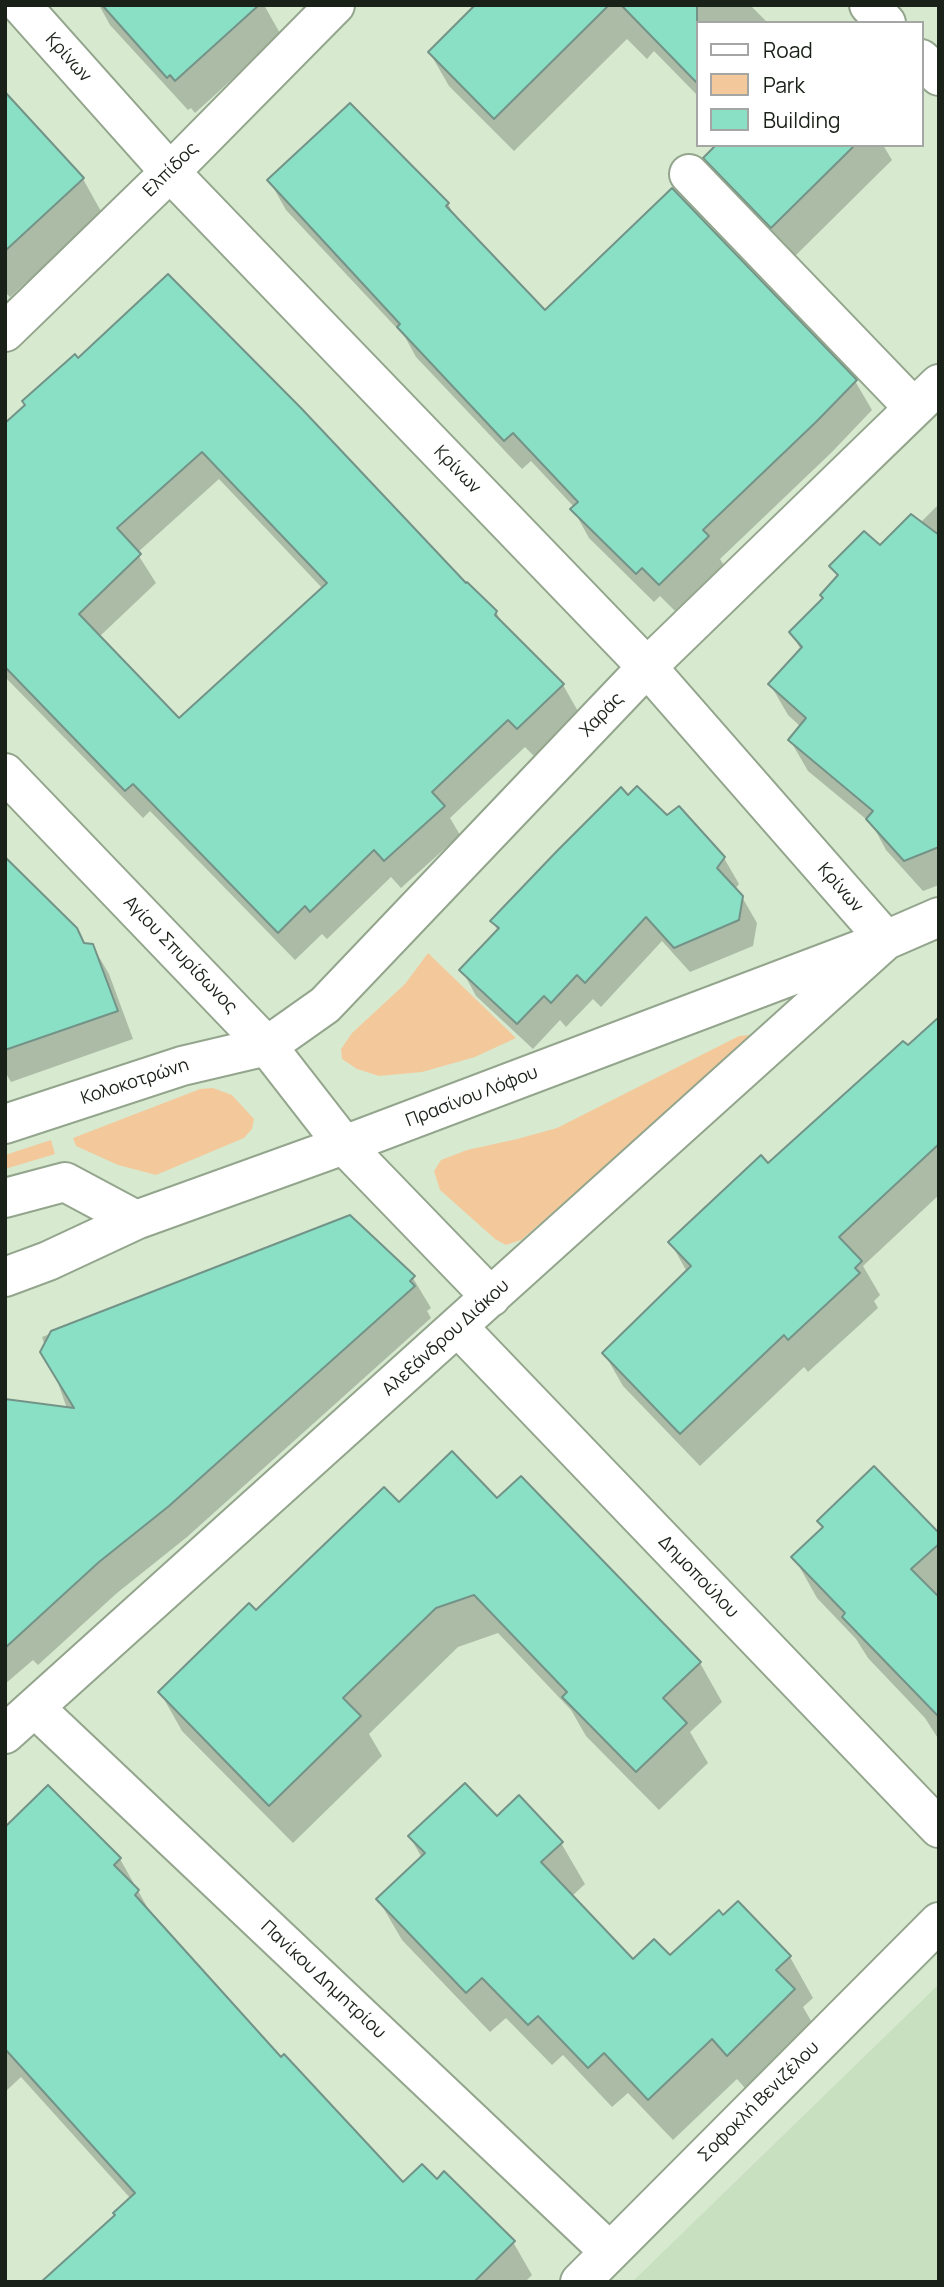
<!DOCTYPE html>
<meta charset="utf-8">
<style>
body{margin:0}
#map{position:relative;width:944px;height:2287px;overflow:hidden;background:#d7ead0;font-family:Manrope,sans-serif}
canvas{display:block}
.frame{position:absolute;inset:0;border:7px solid #1a2118;pointer-events:none}
.legend{position:absolute;left:696px;top:21px;width:228px;height:126px;box-sizing:border-box;background:#fff;border:2px solid #a3a6a3;margin:0;padding:9px 12px;list-style:none;font-size:21px;color:#1a2118}
.legend li{display:flex;align-items:center;gap:14px;height:35px}
.legend b{width:35px;border:2px solid #a3a6a3}
</style>
<div id="map">
<canvas width="944" height="2287"></canvas>
<div class="frame"></div>
<ul class="legend">
<li><b style="height:9px;background:#fff"></b>Road</li>
<li><b style="height:19px;background:#f3c99c"></b>Park</li>
<li><b style="height:19px;background:#8ae0c4"></b>Building</li>
</ul>
</div>
<script>
const c = document.querySelector('canvas').getContext('2d');
c.lineJoin = 'round';
function paint(path, color) { c.fillStyle = color; c.fill(path, 'evenodd'); }
const shape = rows => new Path2D(rows.map(r => 'M' + r).join(''));
function stroke(path, color, width, dash) { c.strokeStyle = color; c.lineWidth = width; c.lineCap = dash ? 'butt' : 'round'; c.setLineDash(dash || []); c.stroke(path); }
function label(font, color, halo, rows, align = 'center') {
  c.font = font + ' Manrope,sans-serif'; c.lineWidth = 5; c.setLineDash([]); c.textBaseline = 'middle'; c.strokeStyle = halo; c.fillStyle = color; for (const [text, x, y, turn = 0] of rows) {
    c.save(); c.translate(x, y); c.rotate((+turn || 0) * Math.PI / 180); c.textAlign = isNaN(turn) ? turn : align; if (halo) c.strokeText(text, 0, 0); c.fillText(text, 0, 0); c.restore();
  }
}
const built = shape([
 [939,1984,939,2282,632,2282]
]);
const green = shape([
 [428,953,516,1038,475,1057,422,1072,379,1076,357,1069,342,1059,341,1049,352,1033,405,984],
 [749,1035,749,1042,521,1240,506,1245,495,1239,440,1190,434,1171,441,1160,467,1150,517,1139,557,1128,739,1036],
 [213,1088,232,1095,254,1119,252,1129,244,1138,156,1175,118,1165,76,1146,73,1138,200,1089],
 [51,1140,55,1154,5,1169,5,1155]
]);
const shadow = shape([
 [99,5,264,5,281,35,195,113,191,108,188,110,110,25],
 [478,5,750,5,768,23,697,23,697,95,654,51,647,59,627,39,514,151,449,86,430,53],
 [350,105,448,204,457,220,545,313,855,381,872,410,832,452,720,559,725,567,677,613,660,596,654,602,589,538,573,509,574,507,531,461,522,469,416,357,405,337,286,210,269,180],
 [26,117,83,179,102,213,10,297,5,292,5,135],
 [719,145,883,145,892,160,791,260,724,191,705,158],
 [74,357,466,586,496,612,504,626,563,685,579,713,534,756,525,747,450,818,460,835,401,888,391,877,327,939,322,934,295,960,150,811,143,818,5,677,5,426],
 [219,479,323,589,179,720,99,637,156,583,137,553],
 [939,504,939,885,923,891,886,850,872,824,808,771,790,740,801,727,788,715,770,684,801,650,791,632,824,599,838,578,832,566,880,548,920,523],
 [628,797,667,817,724,858,739,884,735,889,742,897,757,923,753,946,690,972,662,941,601,1007,593,999,566,1027,560,1020,533,1049,476,996,462,970,498,931,492,921],
 [5,859,84,945,92,945,109,974,133,1039,11,1082,5,1072],
 [939,1020,939,1195,863,1266,880,1295,874,1301,878,1308,808,1372,804,1367,700,1466,623,1386,604,1353,687,1272,671,1243,768,1165],
 [349,1217,413,1278,431,1308,427,1311,431,1318,187,1537,117,1593,38,1665,33,1660,5,1684,5,1402,88,1469,42,1337],
 [497,1500,700,1663,722,1702,690,1732,708,1763,659,1810,586,1736,571,1710,498,1633,458,1647,369,1734,382,1756,293,1843,182,1731,160,1692,256,1613,399,1505],
 [819,1522,939,1536,939,1740,925,1718,868,1658,856,1639,817,1598,794,1557,823,1529],
 [497,1818,561,1843,585,1884,571,1897,633,1961,670,1957,738,1904,790,1957,813,1998,803,2007,817,2031,751,2095,737,2079,673,2140,628,2093,612,2107,563,2055,552,2065,506,2018,490,2032,402,1940,378,1899,422,1858,410,1837],
 [5,1852,120,1859,154,1919,281,2060,403,2185,437,2182,513,2242,532,2275,525,2282,43,2282,117,2216,131,2199,21,2077,5,2092]
]);
const building = shape([
 [102,5,259,5,175,81,170,75,167,78,102,5],
 [475,5,609,5,494,119,428,52,475,5],
 [621,5,697,5,697,83,621,5],
 [5,92,84,178,5,251,5,92],
 [350,103,449,203,446,206,545,310,672,188,857,380,816,422,703,530,709,536,659,585,642,568,636,574,570,509,578,502,513,433,504,441,397,327,400,324,267,180,350,103],
 [716,145,855,145,771,228,703,158,716,145],
 [168,274,301,408,466,583,467,582,497,611,495,615,564,684,517,729,508,720,432,792,445,806,384,861,374,850,310,912,305,906,278,933,133,784,125,791,5,667,5,423,25,405,22,401,75,354,78,358,168,274],
 [202,452,327,583,179,718,79,614,141,554,117,528,202,452],
 [911,514,939,535,939,847,904,861,866,819,873,811,788,740,806,718,768,684,802,647,789,632,823,598,820,595,838,575,829,566,864,531,880,545,911,514],
 [637,786,667,815,679,806,725,857,717,868,743,896,739,920,674,948,646,917,585,983,577,975,551,1003,544,996,517,1024,459,970,499,928,490,921,557,851,621,787,628,795,637,786],
 [5,857,77,928,84,943,93,944,118,1011,5,1050,5,857],
 [939,1017,939,1144,839,1237,862,1261,855,1268,860,1273,788,1340,784,1335,680,1434,602,1353,691,1266,668,1242,761,1155,768,1163,903,1041,908,1045,939,1017],
 [350,1215,415,1276,410,1281,415,1286,169,1506,99,1562,5,1648,5,1399,74,1408,40,1352,51,1331,350,1215],
 [452,1451,497,1498,521,1476,701,1662,663,1698,687,1723,636,1772,562,1697,567,1692,474,1595,436,1608,343,1698,361,1716,269,1806,158,1692,249,1603,256,1610,384,1487,399,1502,452,1451],
 [874,1466,939,1533,939,1544,911,1569,939,1597,939,1717,842,1617,845,1613,791,1557,823,1527,817,1521,874,1466],
 [465,1783,497,1816,519,1795,563,1842,541,1862,633,1959,654,1939,670,1955,719,1910,723,1915,738,1901,791,1956,776,1970,795,1989,727,2056,712,2039,648,2100,604,2053,588,2068,538,2016,528,2025,482,1978,466,1993,376,1899,425,1853,408,1836,465,1783],
 [48,1785,121,1858,114,1865,139,1890,135,1895,281,2057,284,2054,403,2182,422,2164,437,2179,444,2171,515,2241,474,2282,41,2282,115,2215,113,2213,135,2193,5,2049,5,1827,48,1785]
]);
const minor = shape([
 [869,5,886,23],
 [921,59,939,76],
 [689,174,914,408],
 [5,332,170,172,335,5],
 [5,773,267,1046,344,1145,491,1297],
 [5,1124,182,1066,267,1046,325,1005,647,667,939,384],
 [5,1198,65,1182,136,1220],
 [5,1277,48,1261,136,1220,344,1145,886,940,939,917],
 [458,1327,939,1828],
 [35,1708,610,2252],
 [5,1734,886,940,647,667,170,172,21,5],
 [580,2282,939,1922]
]);
const streetNames = [
 ["Κρίνων",68,58,48],
 ["Ελπίδος",171,170,-45],
 ["Κρίνων",457,470,46],
 ["Χαράς",602,715,-46],
 ["Κρίνων",840,888,49],
 ["Αγίου Σπυρίδωνος",180,955,46],
 ["Κολοκοτρώνη",135,1082,-18],
 ["Πρασίνου Λόφου",472,1097,-21],
 ["Αλεξάνδρου Διάκου",446,1338,-42],
 ["Δημοπούλου",698,1577,46],
 ["Πανίκου Δημητρίου",323,1980,43],
 ["Σοφοκλή Βενιζέλου",759,2102,-45]
];
paint(built, '#c9e0c0');
paint(green, '#f3c99c');
paint(shadow, '#0003');
paint(building, '#8ae0c4');
stroke(building, '#739388', 2);
stroke(minor, '#93a58c', 42);
stroke(minor, '#fff', 38);
label('18px', '#1a2118', '#fff', streetNames);
</script>
